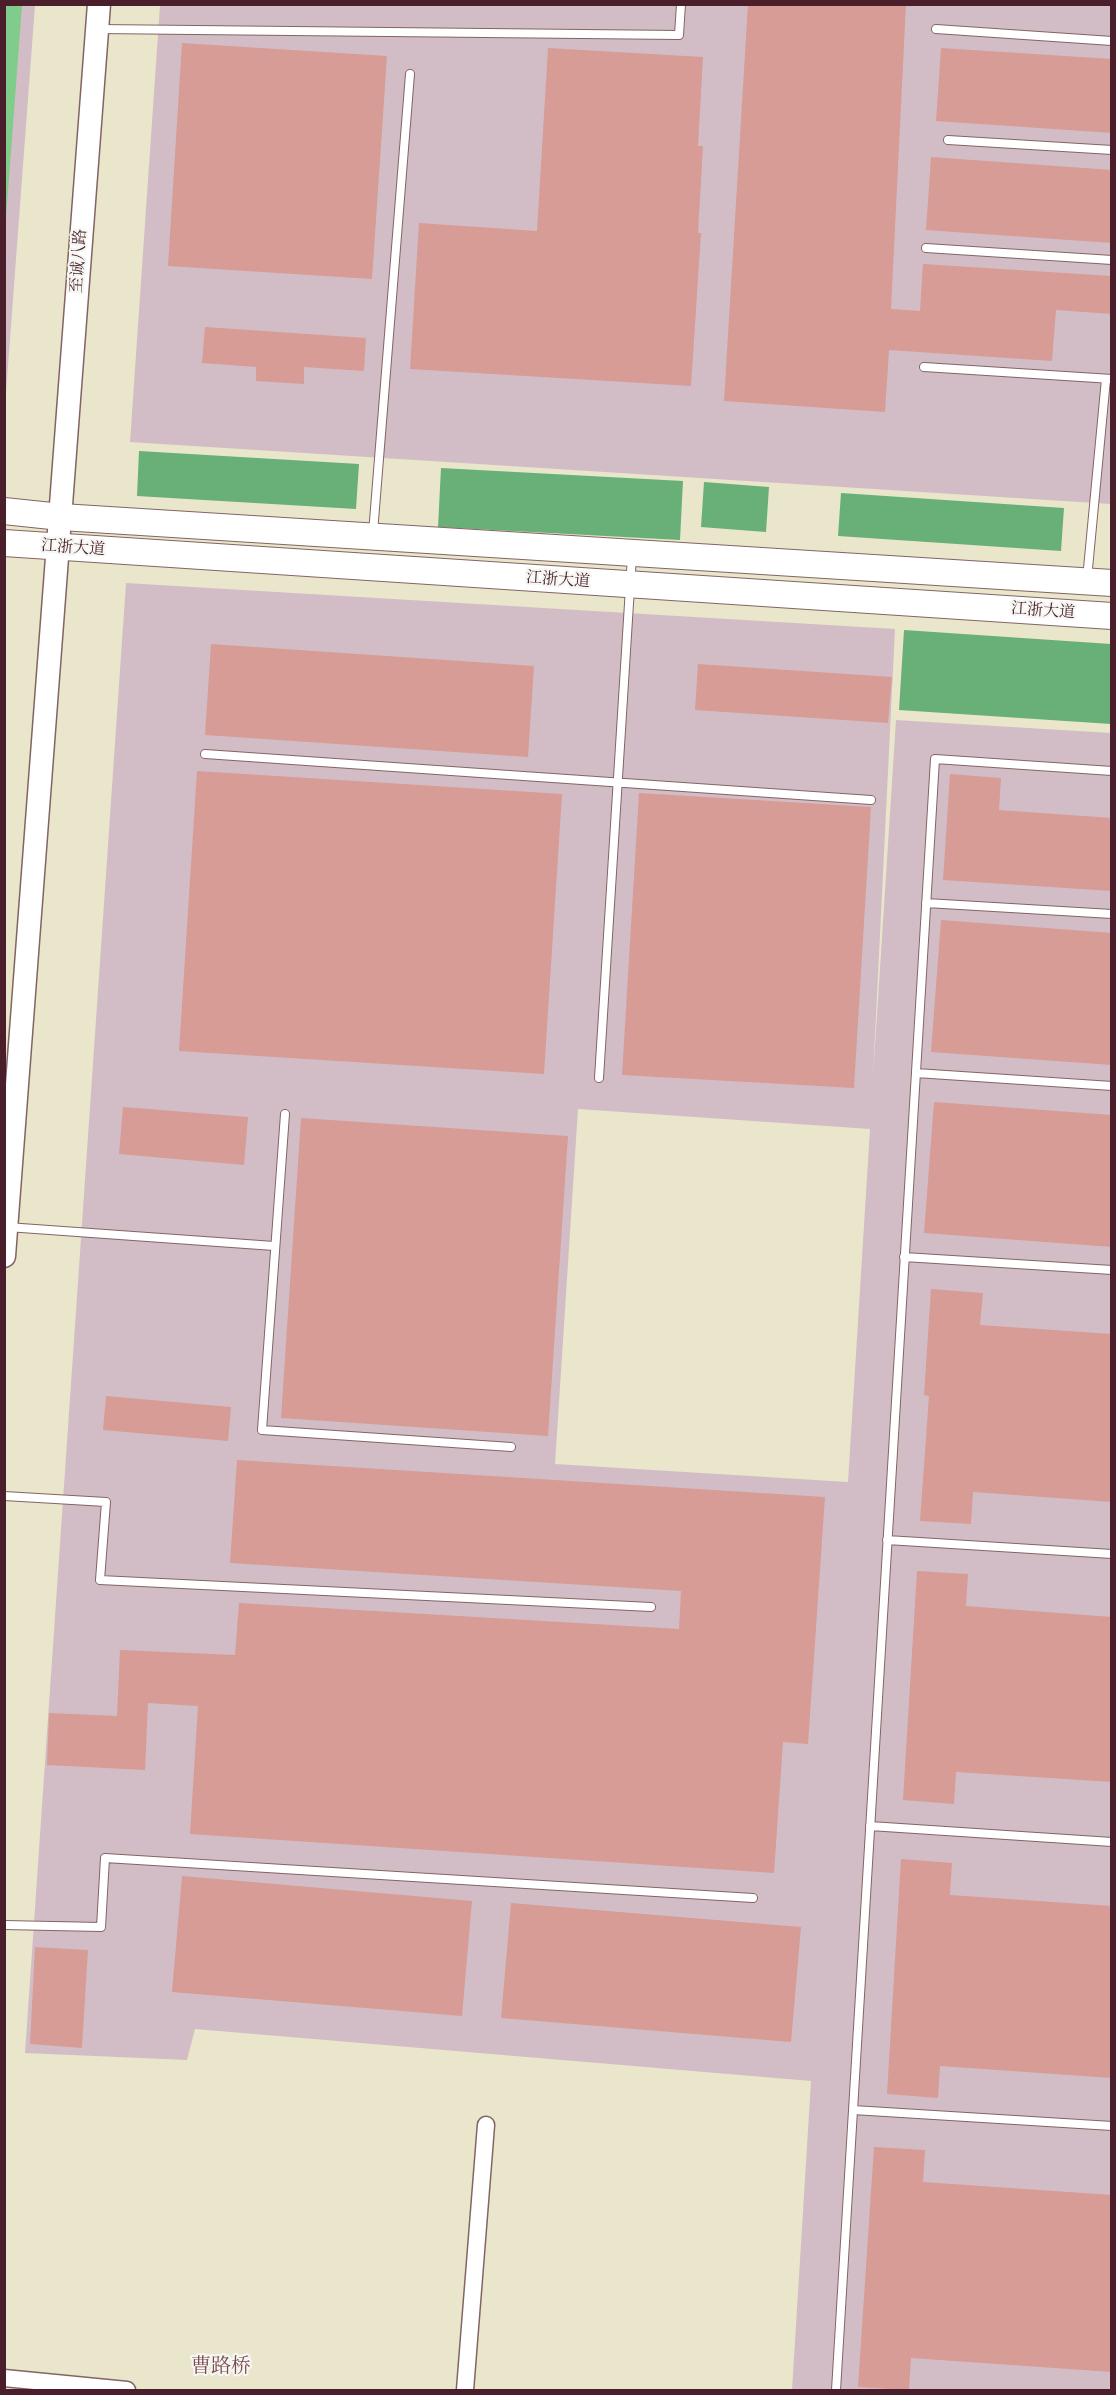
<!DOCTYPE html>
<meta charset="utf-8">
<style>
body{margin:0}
#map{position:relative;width:1116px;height:2395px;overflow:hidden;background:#eae6cc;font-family:"IM FELL English",serif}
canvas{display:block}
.frame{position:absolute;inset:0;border:6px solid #4a1f2b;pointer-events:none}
</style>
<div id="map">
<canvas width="1116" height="2395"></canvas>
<div class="frame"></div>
</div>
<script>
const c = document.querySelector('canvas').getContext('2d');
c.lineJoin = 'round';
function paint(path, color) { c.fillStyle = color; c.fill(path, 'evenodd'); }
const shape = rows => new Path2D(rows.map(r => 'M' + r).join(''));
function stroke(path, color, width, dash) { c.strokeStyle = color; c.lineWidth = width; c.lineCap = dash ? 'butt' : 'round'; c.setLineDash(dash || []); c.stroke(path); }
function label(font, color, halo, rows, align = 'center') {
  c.font = font + ' "IM FELL English","Noto Serif SC",serif'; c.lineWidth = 4.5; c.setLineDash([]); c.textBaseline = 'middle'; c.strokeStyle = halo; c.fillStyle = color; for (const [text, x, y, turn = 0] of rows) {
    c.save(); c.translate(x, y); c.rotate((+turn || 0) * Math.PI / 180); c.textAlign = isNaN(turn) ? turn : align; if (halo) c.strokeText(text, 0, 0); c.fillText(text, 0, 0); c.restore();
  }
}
const industrial = shape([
 [5,5,35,5,5,406],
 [160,5,1111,5,1111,504,130,442],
 [126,583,895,629,873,1077,896,720,1111,733,1111,2390,792,2390,811,2081,195,2029,187,2060,25,2053],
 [578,1109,870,1129,848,1482,555,1464]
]);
const green = shape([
 [5,4,22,5,5,231,4,5]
]);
const forest = shape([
 [139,451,359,464,356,509,137,496],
 [441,468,683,481,680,540,438,527],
 [704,482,769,487,766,532,701,527],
 [841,493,1064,508,1061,551,838,536],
 [904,630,1111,644,1111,724,899,710]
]);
const building = shape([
 [748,4,906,4,891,309,920,311,923,264,1112,276,1112,314,1056,310,1052,361,889,350,885,412,724,401],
 [182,43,387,56,372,279,168,266],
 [548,48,703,57,698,146,703,146,698,233,701,233,691,386,410,369,419,223,537,231],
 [941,48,1112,59,1112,133,936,121],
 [931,157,1112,170,1112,243,926,230],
 [205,327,366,338,364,371,304,367,304,384,256,381,256,367,202,363],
 [211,644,534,666,528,757,205,735],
 [698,664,892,677,888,723,695,710],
 [197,771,562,794,544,1074,179,1051],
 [950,774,1001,778,999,810,1112,818,1112,891,943,880],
 [639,793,871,807,854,1088,622,1075],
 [941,920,1112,933,1112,1065,931,1052],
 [934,1102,1112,1115,1112,1247,924,1233],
 [123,1107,248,1117,244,1165,119,1154],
 [301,1118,568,1136,548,1436,281,1418],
 [931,1289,983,1293,980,1325,1112,1334,1112,1502,973,1492,971,1524,920,1521,929,1396,924,1395],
 [106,1396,231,1407,228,1441,103,1430],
 [237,1460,825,1497,808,1744,783,1742,774,1873,190,1834,198,1706,148,1703,145,1770,47,1765,49,1713,117,1716,120,1650,235,1655,239,1603,679,1629,681,1591,230,1563],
 [917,1571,968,1574,966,1606,1112,1617,1112,1782,956,1772,954,1804,903,1800],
 [901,1859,952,1863,950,1895,1112,1906,1112,2078,940,2066,938,2098,887,2094],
 [182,1876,472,1901,462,2016,172,1992],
 [511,1903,801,1927,791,2042,501,2018],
 [35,1947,88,1950,82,2048,30,2044],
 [874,2147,925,2150,923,2182,1112,2195,1112,2372,911,2358,909,2390,858,2387]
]);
const lane = shape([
 [98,29,679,35,681,4],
 [936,29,1112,41],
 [948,140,1112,150],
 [926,248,1112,260],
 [924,367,1112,379],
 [373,533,410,74],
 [1087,579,1106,379],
 [205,754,871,800],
 [926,903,1112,914],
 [916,1073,1112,1086],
 [599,1078,632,556],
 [285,1114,262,1430,511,1447],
 [7,1227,274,1246],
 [904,1257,1112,1270],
 [4,1496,106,1502,100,1580,651,1607],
 [887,1540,1112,1554],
 [870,1826,1112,1842],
 [4,1925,101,1927,105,1858,753,1898],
 [853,2110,1112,2126],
 [836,2390,935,759,1112,771]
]);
const street = shape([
 [4,2378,127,2390],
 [465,2390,486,2125]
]);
const secondary = shape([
 [4,1256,99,4]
]);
const primary = shape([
 [4,511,61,517,1112,583],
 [4,543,1112,616]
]);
const streetNames = [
 ["至诚八路",80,261,-86],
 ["江浙大道",73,549,4],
 ["江浙大道",558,581,4],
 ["江浙大道",1043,612,4]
];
const quarterNames = [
 ["曹路桥",221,2368]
];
paint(industrial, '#d2bdc6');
paint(green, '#80cc8b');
paint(forest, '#68b077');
paint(building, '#d79c95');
stroke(lane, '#826563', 10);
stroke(street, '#826563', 19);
stroke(secondary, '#826563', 25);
stroke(primary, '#826563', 28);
stroke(lane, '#fff', 8);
stroke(street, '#fff', 16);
stroke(secondary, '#fff', 22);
stroke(primary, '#fff', 26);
label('16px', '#4a1f2b', '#f6f6f2', streetNames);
label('20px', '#7b4b50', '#f6f6f2', quarterNames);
</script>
